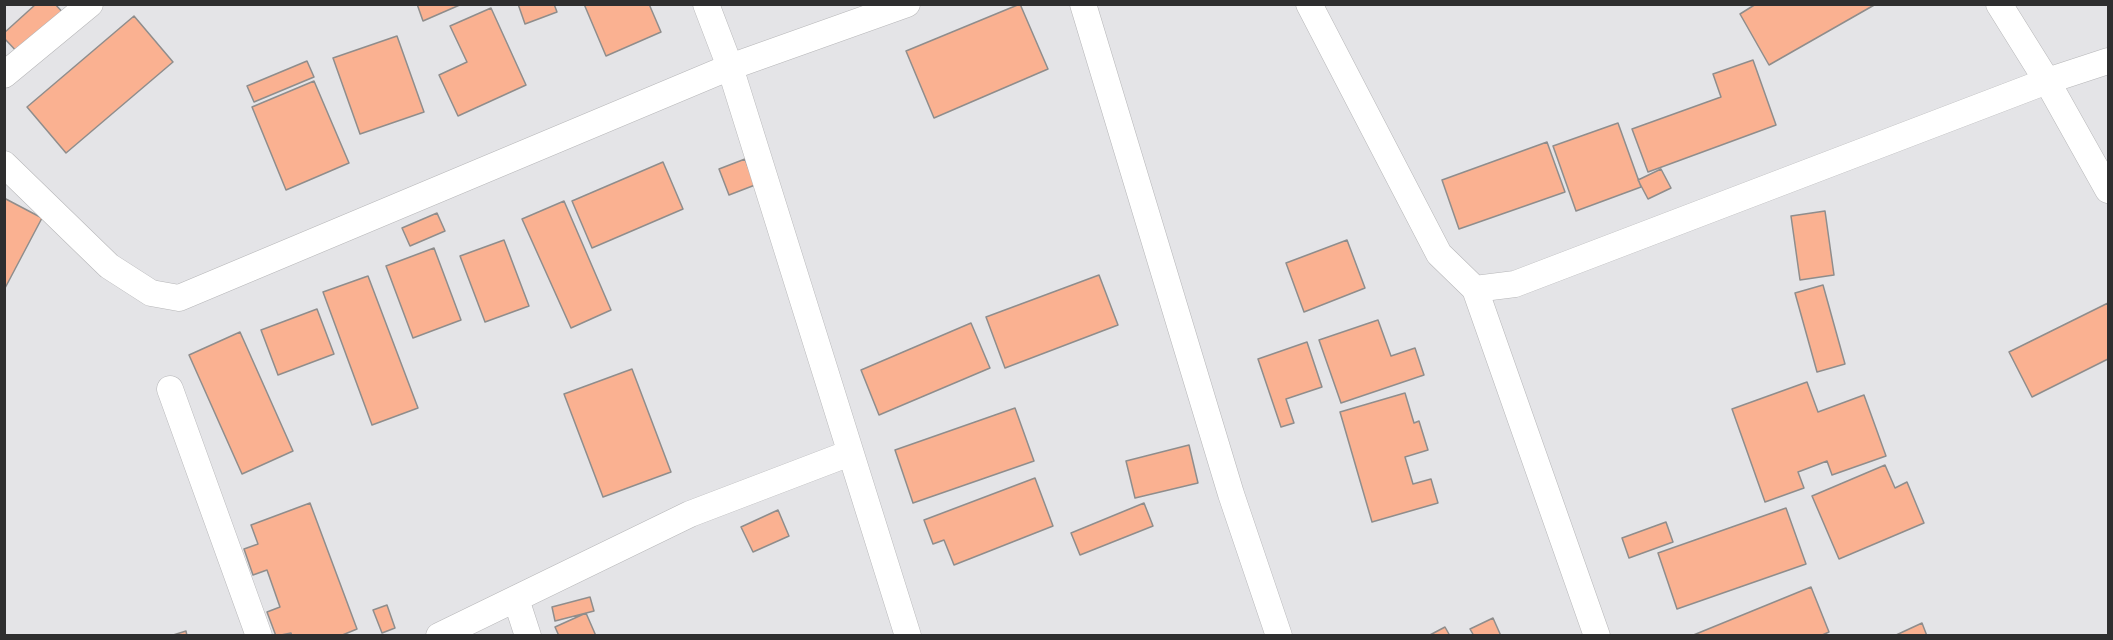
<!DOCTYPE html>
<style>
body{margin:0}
#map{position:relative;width:2113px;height:640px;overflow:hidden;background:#e4e4e7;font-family:Montserrat,sans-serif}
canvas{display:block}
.frame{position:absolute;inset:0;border:6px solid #2e2e2f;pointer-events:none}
</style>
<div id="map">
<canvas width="2113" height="640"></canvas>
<div class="frame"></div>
</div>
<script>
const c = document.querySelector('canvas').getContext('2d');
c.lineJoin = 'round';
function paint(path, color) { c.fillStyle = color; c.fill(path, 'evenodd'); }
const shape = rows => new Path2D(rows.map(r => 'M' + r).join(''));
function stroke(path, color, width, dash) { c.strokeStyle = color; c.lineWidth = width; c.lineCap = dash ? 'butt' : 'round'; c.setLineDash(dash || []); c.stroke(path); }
const building = shape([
 [36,4,55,4,65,15,20,55,4,38,4,33,36,4],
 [417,4,462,4,423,21,417,4],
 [518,4,554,4,557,12,525,24,518,4],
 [584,4,649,4,661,32,606,56,584,4],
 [1020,4,1048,69,934,118,906,51,1020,4],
 [1756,4,1876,4,1769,65,1740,14,1756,4],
 [491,8,526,85,458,116,439,75,467,62,450,26,491,8],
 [134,16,173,62,66,153,27,107,134,16],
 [397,36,424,112,360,134,333,58,397,36],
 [1753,60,1776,125,1648,172,1632,129,1721,97,1713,74,1753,60],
 [307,61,314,77,254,102,247,86,307,61],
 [314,81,349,163,286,190,252,107,314,81],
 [1618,123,1641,187,1576,211,1553,146,1618,123],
 [1547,142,1565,192,1459,229,1442,180,1547,142],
 [745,159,755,185,729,195,719,169,745,159],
 [663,162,683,209,592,248,572,201,663,162],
 [1661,169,1671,188,1648,199,1638,180,1661,169],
 [4,198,42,218,4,290,4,198],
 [564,201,611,310,571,328,522,219,564,201],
 [1825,211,1834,275,1800,280,1791,216,1825,211],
 [437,213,445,231,410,246,402,228,437,213],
 [504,240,529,306,485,322,460,256,504,240],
 [1347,240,1365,288,1304,312,1286,263,1347,240],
 [434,248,461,320,413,338,386,266,434,248],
 [1099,275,1118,325,1005,368,986,317,1099,275],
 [368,276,418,408,372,425,323,292,368,276],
 [1823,285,1845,364,1817,372,1795,293,1823,285],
 [2108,303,2108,359,2032,397,2009,352,2108,303],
 [317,309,334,354,278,375,261,330,317,309],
 [1378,320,1391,356,1415,348,1424,375,1341,403,1319,340,1378,320],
 [971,323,990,368,879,415,861,370,971,323],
 [240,332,293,451,242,474,189,355,240,332],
 [1307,342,1322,387,1286,399,1294,423,1281,427,1258,359,1307,342],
 [632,369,671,472,603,497,564,394,632,369],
 [1807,382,1818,412,1864,395,1886,456,1832,475,1827,461,1798,472,1804,488,1765,502,1732,409,1807,382],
 [1405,393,1414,423,1419,421,1428,450,1405,457,1413,484,1431,479,1438,503,1372,522,1340,412,1405,393],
 [1015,408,1034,461,913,503,895,450,1015,408],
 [1189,445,1198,483,1135,498,1126,461,1189,445],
 [1885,465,1895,488,1907,482,1924,523,1839,559,1812,496,1885,465],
 [1035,478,1053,526,954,565,944,540,933,544,924,520,1035,478],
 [310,503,357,629,340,636,292,636,291,633,276,636,267,612,280,607,267,570,253,575,244,549,258,544,251,525,310,503],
 [1144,503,1153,526,1080,555,1071,533,1144,503],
 [1786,508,1806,564,1677,609,1658,553,1786,508],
 [778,510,789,536,753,552,741,527,778,510],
 [1666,522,1673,542,1629,558,1622,538,1666,522],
 [1811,587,1829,632,1820,636,1691,636,1811,587],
 [590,597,594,611,555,621,552,607,590,597],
 [387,605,395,628,382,633,373,610,387,605],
 [586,613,596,636,559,636,555,627,586,613],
 [1493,618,1501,636,1474,636,1470,629,1493,618],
 [1922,623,1927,636,1894,636,1922,623],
 [1445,627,1450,636,1428,636,1445,627],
 [186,631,187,636,170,636,186,631]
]);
const minor = shape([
 [706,4,730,67,908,636],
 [1083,4,1231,494,1279,636],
 [1309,4,1439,254,1475,289,1515,284,2047,81,2108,190],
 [1999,4,2047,81,2108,61],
 [4,75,90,4],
 [4,164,109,266,151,293,179,298,730,67,907,4],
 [1475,289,1597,636],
 [170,389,259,636],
 [516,599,528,636],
 [439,636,690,514,850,453]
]);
paint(building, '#fab191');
stroke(building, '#8f8d8c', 1.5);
stroke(minor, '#b6b6b8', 27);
stroke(minor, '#fff', 26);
</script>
